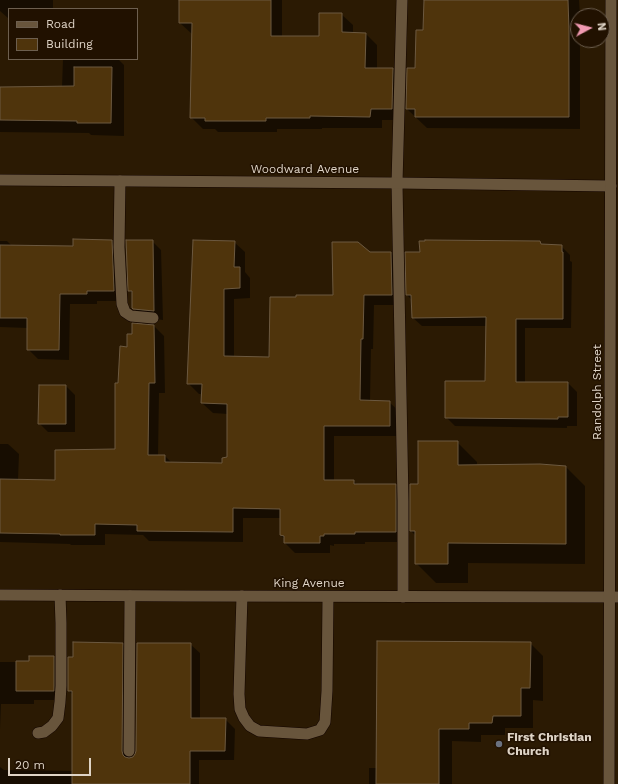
<!DOCTYPE html>
<style>
body{margin:0}
#map{position:relative;width:618px;height:784px;overflow:hidden;background:#2b1a03;font-family:"Work Sans",sans-serif}
canvas{display:block}
.legend{position:absolute;left:8px;top:8px;width:130px;height:52px;box-sizing:border-box;background:#211100;border:1px solid #6d5f4f;margin:0;padding:5px 7px;list-style:none;font-size:12px;color:#dfd4c6}
.legend li{display:flex;align-items:center;gap:8px;height:20px}
.legend b{width:20px;border:1px solid #6d5f4f}
.north{position:absolute;left:570px;top:8px;width:40px;height:40px;box-sizing:border-box;background:#211100;border:1px solid #6d5f4f;border-radius:50%;rotate:83deg;font-size:11px;font-weight:700;line-height:16px;text-align:center;color:#dfd4c6}
.north::after{content:'';display:block;margin:auto;width:14px;height:18px;background:#f19ab1;clip-path:polygon(50% 0,100% 100%,50% 72%,0 100%)}
.scale{position:absolute;left:8px;top:758px;width:83px;height:18px;box-sizing:border-box;border:2px solid #dfd4c6;border-top:0;padding-left:5px;font-size:12px;line-height:14px;white-space:nowrap;color:#dfd4c6;-webkit-text-stroke:3px #211100;paint-order:stroke}
</style>
<div id="map">
<canvas width="618" height="784"></canvas>
<ul class="legend">
<li><b style="height:5px;background:#68553c"></b>Road</li>
<li><b style="height:11px;background:#4f340c"></b>Building</li>
</ul>
<div class="north">N</div>
<div class="scale">20 m</div>
</div>
<script>
const c = document.querySelector('canvas').getContext('2d');
c.lineJoin = 'round';
function paint(path, color) { c.fillStyle = color; c.fill(path, 'evenodd'); }
const shape = rows => new Path2D(rows.map(r => 'M' + r).join(''));
function stroke(path, color, width, dash) { c.strokeStyle = color; c.lineWidth = width; c.lineCap = dash ? 'butt' : 'round'; c.setLineDash(dash || []); c.stroke(path); }
function label(font, color, halo, rows, align = 'center') {
  c.font = font + ' "Work Sans",sans-serif'; c.lineWidth = 3; c.setLineDash([]); c.textBaseline = 'middle'; c.strokeStyle = halo; c.fillStyle = color; for (const [text, x, y, turn = 0] of rows) {
    c.save(); c.translate(x, y); c.rotate((+turn || 0) * Math.PI / 180); c.textAlign = isNaN(turn) ? turn : align; if (halo) c.strokeText(text, 0, 0); c.fillText(text, 0, 0); c.restore();
  }
}
const shadow = shape([
 [0,0,53,0,53,9,9,9,9,18,8,18,0,11],
 [180,0,282,0,282,37,320,37,341,14,353,25,353,34,366,34,377,45,377,69,393,69,404,81,403,120,382,120,382,128,322,128,322,129,277,129,277,132,218,132,215,129,203,129,191,117,192,34,180,23],
 [425,0,579,0,580,16,578,16,578,40,580,40,580,129,427,128,407,109,424,31],
 [63,59,118,59,124,65,124,136,91,135,89,133,0,132,0,87,62,87],
 [0,241,7,241,12,246,74,247,112,241,122,251,124,301,97,301,97,304,70,304,69,360,38,359,28,349,28,328,0,327],
 [152,241,161,250,163,320,142,317,133,308,133,294,129,290],
 [234,242,245,252,245,272,250,278,250,298,234,299,234,358,270,358,334,296,370,253,391,253,401,263,402,305,374,305,373,349,371,349,370,401,389,402,400,412,400,436,334,436,334,481,353,481,358,485,395,485,406,495,406,542,365,542,365,544,334,544,334,546,330,545,330,553,295,553,285,543,285,539,280,535,281,518,243,518,243,542,149,541,143,535,105,534,105,545,71,545,70,544,0,542,0,444,8,444,19,454,18,480,56,481,116,450,119,384,128,348,133,335,154,326,164,336,165,393,159,393,158,456,165,456,172,463,223,464,228,458,228,414,213,413,202,403,202,394,199,394,188,383],
 [540,242,543,245,561,246,570,255,570,261,572,262,571,328,525,328,525,383,568,383,577,392,577,426,567,426,567,428,455,426,446,417,486,382,487,326,422,326,412,317,412,300,407,295,406,253,421,253],
 [66,386,75,395,75,432,48,432,39,423],
 [457,442,477,462,477,466,566,467,585,486,585,564,468,563,468,583,436,583,416,563,416,536,411,531,411,485,418,485],
 [530,643,543,656,543,701,533,700,533,728,505,728,505,735,481,735,481,742,452,741,452,784,369,784,369,768,377,768],
 [122,644,132,653,131,758,133,758,190,644,200,653,200,719,225,719,235,729,234,760,199,760,199,784,0,784,0,767,4,770,73,771,73,695,69,691,69,658,74,658],
 [54,657,63,667,63,700,34,700,34,704,1,704,0,729,0,662,29,662]
]);
const building = shape([
 [179,0,271,0,271,36,319,36,319,13,342,13,342,32,366,33,365,68,393,68,392,109,371,109,370,117,310,116,310,118,266,118,266,121,205,121,205,118,190,118,192,23,179,23,179,0],
 [424,0,568,0,569,31,569,117,415,117,415,109,406,109,407,68,415,68,416,30,423,30,424,0],
 [74,67,112,67,111,123,77,123,77,121,0,120,0,87,74,86,74,67],
 [73,239,112,240,114,291,87,291,87,294,60,294,59,350,27,350,27,318,0,318,0,245,73,246,73,239],
 [126,240,153,240,154,311,133,309,132,308,132,291,128,291,126,240],
 [193,240,235,241,234,267,240,267,240,288,224,289,224,356,269,357,270,297,296,297,296,295,333,295,332,242,358,242,370,252,391,252,392,295,364,295,363,339,361,339,360,400,390,401,390,426,324,426,324,480,354,480,354,484,396,484,396,532,355,532,355,534,324,534,324,536,320,536,320,543,284,543,284,536,280,535,280,509,233,508,233,532,137,531,137,525,95,524,95,535,60,535,60,534,0,533,0,479,55,480,55,450,115,449,115,383,118,383,120,346,127,347,127,334,132,334,132,323,154,325,155,383,149,383,148,455,165,455,165,462,222,463,222,458,227,457,227,404,201,403,202,384,187,384,193,240],
 [425,240,540,241,541,244,562,245,562,252,563,252,563,319,516,319,516,382,568,382,568,417,558,417,558,419,445,418,445,381,485,381,486,317,412,318,411,295,406,295,405,252,420,252,419,241,425,241,425,240],
 [39,385,66,385,66,424,38,424,39,385],
 [418,441,458,441,458,465,540,464,566,466,566,544,448,543,448,564,415,564,415,531,410,531,410,484,418,484,418,441],
 [377,641,531,642,530,688,521,688,521,716,493,716,492,723,469,723,469,729,439,729,439,784,376,784,377,641],
 [73,642,123,643,122,751,123,755,125,757,129,758,133,757,135,754,136,751,137,643,191,643,191,718,226,718,225,751,190,751,190,784,72,784,72,691,68,691,68,657,73,657,73,642],
 [29,656,54,656,54,691,16,691,16,661,29,661,29,656]
]);
const service = shape([
 [402,0,397,183,403,501,403,597],
 [120,181,119,247,122,304,125,312,131,316,153,318],
 [242,596,239,694,240,709,244,718,250,726,259,731,307,734,320,730,325,722,327,691,328,597],
 [38,733,44,732,52,726,58,718,60,702,61,686,61,623,60,595],
 [129,751,130,596]
]);
const minor = shape([
 [0,180,397,183,611,186],
 [0,595,186,596,618,597]
]);
const tertiary = shape([
 [609,784,611,0]
]);
const markers = [
 [499,744,4,"#6b7280"]
];
const streetNames = [
 ["Woodward Avenue",305,169],
 ["Randolph Street",597,392,-90],
 ["King Avenue",309,583]
];
const poiNames = [
 ["First Christian",507,737],
 ["Church",507,751]
];
paint(shadow, '#0007');
paint(building, '#4f340c');
stroke(building, '#6c5940', 1);
stroke(service, '#130500', 12);
stroke(minor, '#130500', 12);
stroke(tertiary, '#130500', 12);
stroke(service, '#68553c', 11);
stroke(minor, '#68553c', 11);
stroke(tertiary, '#68553c', 11);
for (const [x, y, r, color] of markers) { const dot = new Path2D(); dot.arc(x, y, r, 0, 2 * Math.PI); c.fillStyle = color; c.fill(dot); stroke(dot, '#211100', 1.5); }
label('12px', '#dfd4c6', '#211100', streetNames);
label('bold 12px', '#dfd4c6', '#211100', poiNames, 'left');
</script>
